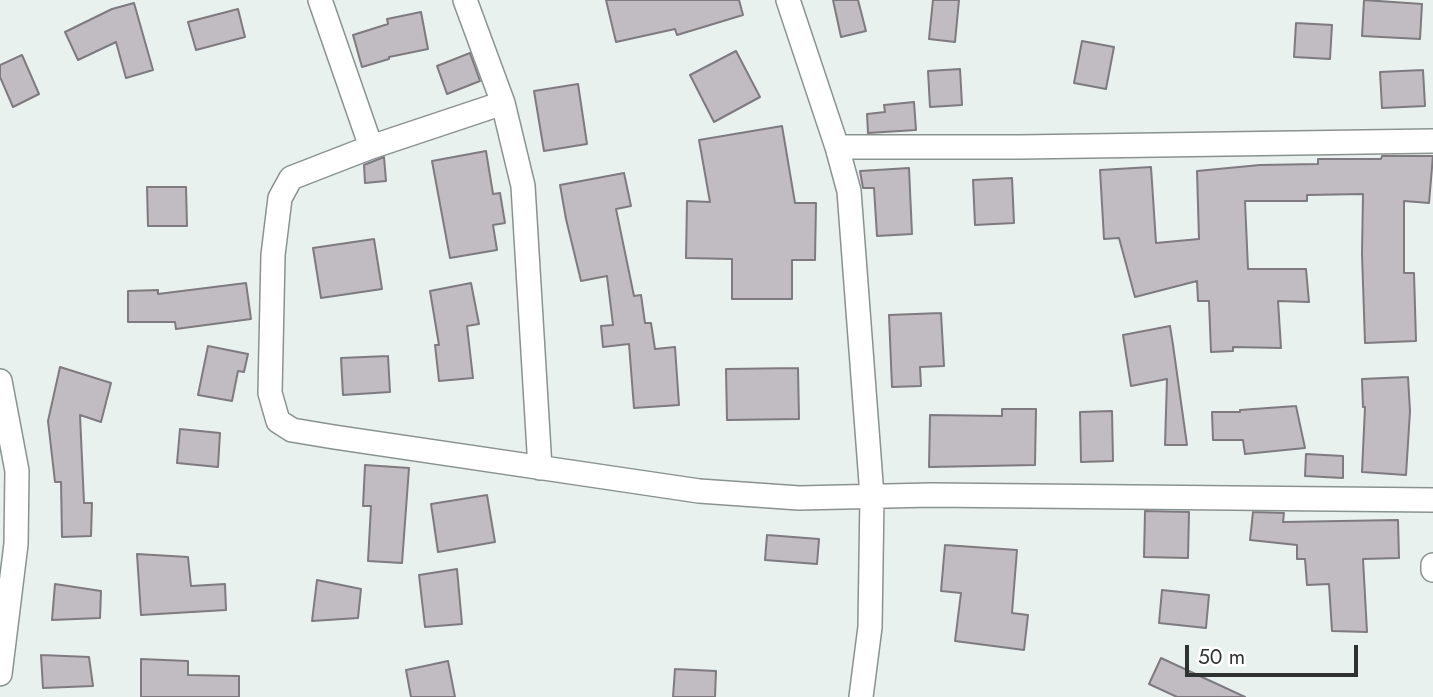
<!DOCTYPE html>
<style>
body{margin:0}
#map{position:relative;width:1433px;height:697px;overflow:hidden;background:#e8f1ee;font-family:Jost,sans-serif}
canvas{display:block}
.scale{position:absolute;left:1185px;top:645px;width:173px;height:32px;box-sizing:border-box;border:4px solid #2e3230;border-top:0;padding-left:9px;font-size:21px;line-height:24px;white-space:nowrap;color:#2e3230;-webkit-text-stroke:5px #fff;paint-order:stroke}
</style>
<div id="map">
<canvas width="1433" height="697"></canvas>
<div class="scale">50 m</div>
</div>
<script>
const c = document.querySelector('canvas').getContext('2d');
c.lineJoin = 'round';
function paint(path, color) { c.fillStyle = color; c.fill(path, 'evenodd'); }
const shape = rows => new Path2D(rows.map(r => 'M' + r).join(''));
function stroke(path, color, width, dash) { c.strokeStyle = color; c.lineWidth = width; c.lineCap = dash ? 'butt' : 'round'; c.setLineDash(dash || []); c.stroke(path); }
const building = shape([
 [606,0,739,0,743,15,677,35,675,29,616,42,606,0],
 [833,0,858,0,866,31,841,37,833,0],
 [933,0,959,0,955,42,929,39,933,0],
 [1364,0,1422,4,1420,39,1362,36,1364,0],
 [134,3,153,70,126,78,116,42,78,60,65,32,112,9,134,3],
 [238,9,245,37,196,50,188,22,238,9],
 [421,12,428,49,389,57,389,59,362,67,353,35,388,24,387,19,421,12],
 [1296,23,1332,25,1330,59,1294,57,1296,23],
 [1082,41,1114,47,1106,89,1074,83,1082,41],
 [736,51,760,97,714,122,690,75,736,51],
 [470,53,480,81,447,94,437,66,470,53],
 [22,55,39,94,13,107,0,77,0,65,22,55],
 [960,69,962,105,930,107,928,71,960,69],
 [1423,70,1425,106,1382,108,1380,72,1423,70],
 [578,84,587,144,544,151,534,91,578,84],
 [914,102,916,130,868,133,867,114,885,112,884,105,914,102],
 [782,126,795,203,816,203,815,260,792,260,792,299,732,299,732,259,686,258,687,201,710,202,699,140,782,126],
 [486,151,493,194,500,193,505,223,493,225,497,250,450,258,432,161,486,151],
 [1382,156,1433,156,1429,203,1404,201,1404,273,1414,273,1416,341,1365,343,1362,254,1363,194,1307,195,1307,201,1245,201,1248,269,1306,269,1309,302,1278,301,1281,348,1233,347,1233,351,1211,352,1209,301,1198,301,1197,281,1135,297,1119,238,1104,239,1100,170,1151,167,1156,243,1199,239,1197,171,1260,165,1318,164,1318,159,1381,159,1382,156],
 [384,157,386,181,365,183,364,165,384,157],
 [909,168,912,234,877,236,874,188,863,188,860,171,909,168],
 [624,173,631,206,616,209,634,296,641,295,645,323,651,323,655,349,675,347,679,405,634,408,629,344,603,347,601,326,613,325,607,276,581,281,566,219,560,185,624,173],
 [1012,178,1014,223,975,225,973,180,1012,178],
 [147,187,186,187,187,226,148,226,147,187],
 [374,239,382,289,321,298,313,248,374,239],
 [246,283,251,319,176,329,175,322,128,322,128,291,158,290,158,294,246,283],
 [471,283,479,324,467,326,473,378,439,381,435,345,439,345,430,291,471,283],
 [941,313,944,366,920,367,921,386,892,387,889,315,941,313],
 [1170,326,1173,345,1187,445,1165,445,1167,379,1131,386,1123,335,1170,326],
 [208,346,248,354,244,372,238,371,232,401,198,395,208,346],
 [388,356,390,392,343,395,341,358,388,356],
 [60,367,111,383,101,422,80,415,84,503,92,503,91,536,62,537,61,482,55,482,48,421,60,367],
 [798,368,799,419,727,420,726,369,798,368],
 [1408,377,1410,411,1406,475,1362,472,1365,407,1363,407,1362,379,1408,377],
 [1296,406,1305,448,1245,454,1243,440,1213,440,1212,412,1240,412,1240,410,1296,406],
 [1002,409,1036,409,1035,465,929,467,930,415,1002,416,1002,409],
 [1112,411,1113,461,1081,462,1080,412,1112,411],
 [180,429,220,433,218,467,177,463,180,429],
 [1306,454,1343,456,1343,478,1305,476,1306,454],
 [365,465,409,468,402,563,368,561,371,506,363,506,365,465],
 [487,495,495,542,438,552,431,504,487,495],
 [1145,511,1189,512,1188,558,1144,557,1145,511],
 [1253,512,1284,513,1283,522,1398,520,1399,558,1363,559,1367,632,1332,631,1329,584,1307,585,1305,559,1297,559,1297,545,1250,540,1253,512],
 [767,535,819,539,817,564,765,560,767,535],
 [945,545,1017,550,1012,613,1028,615,1024,650,955,641,961,593,941,591,945,545],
 [137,554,188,557,191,586,225,584,226,610,141,615,137,554],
 [457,569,462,624,425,627,419,575,457,569],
 [317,580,361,589,358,618,312,621,317,580],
 [55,584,101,591,100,618,52,620,55,584],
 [1162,590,1209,595,1206,628,1159,623,1162,590],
 [41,655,89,657,93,686,43,688,41,655],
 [1161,658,1245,697,1177,697,1149,684,1161,658],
 [141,659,188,661,188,675,239,676,239,697,141,697,141,659],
 [448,661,455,697,411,697,406,670,448,661],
 [675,669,716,671,715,697,673,697,675,669]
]);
const minor = shape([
 [320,0,371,147],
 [465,0,503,103,523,186,540,468],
 [788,0,837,147,849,191,872,496,870,627,861,697],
 [503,103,371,147,291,178,280,198,273,255,270,393,278,421,292,430,334,437,699,491,799,498,931,495,1433,500],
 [837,147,1020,147,1433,141],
 [0,381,17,471,16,544,0,674],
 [1433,565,1433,570]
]);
paint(building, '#c0bcc2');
stroke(building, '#7e7a80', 2);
stroke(minor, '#8a928f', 26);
stroke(minor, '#fff', 23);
</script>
